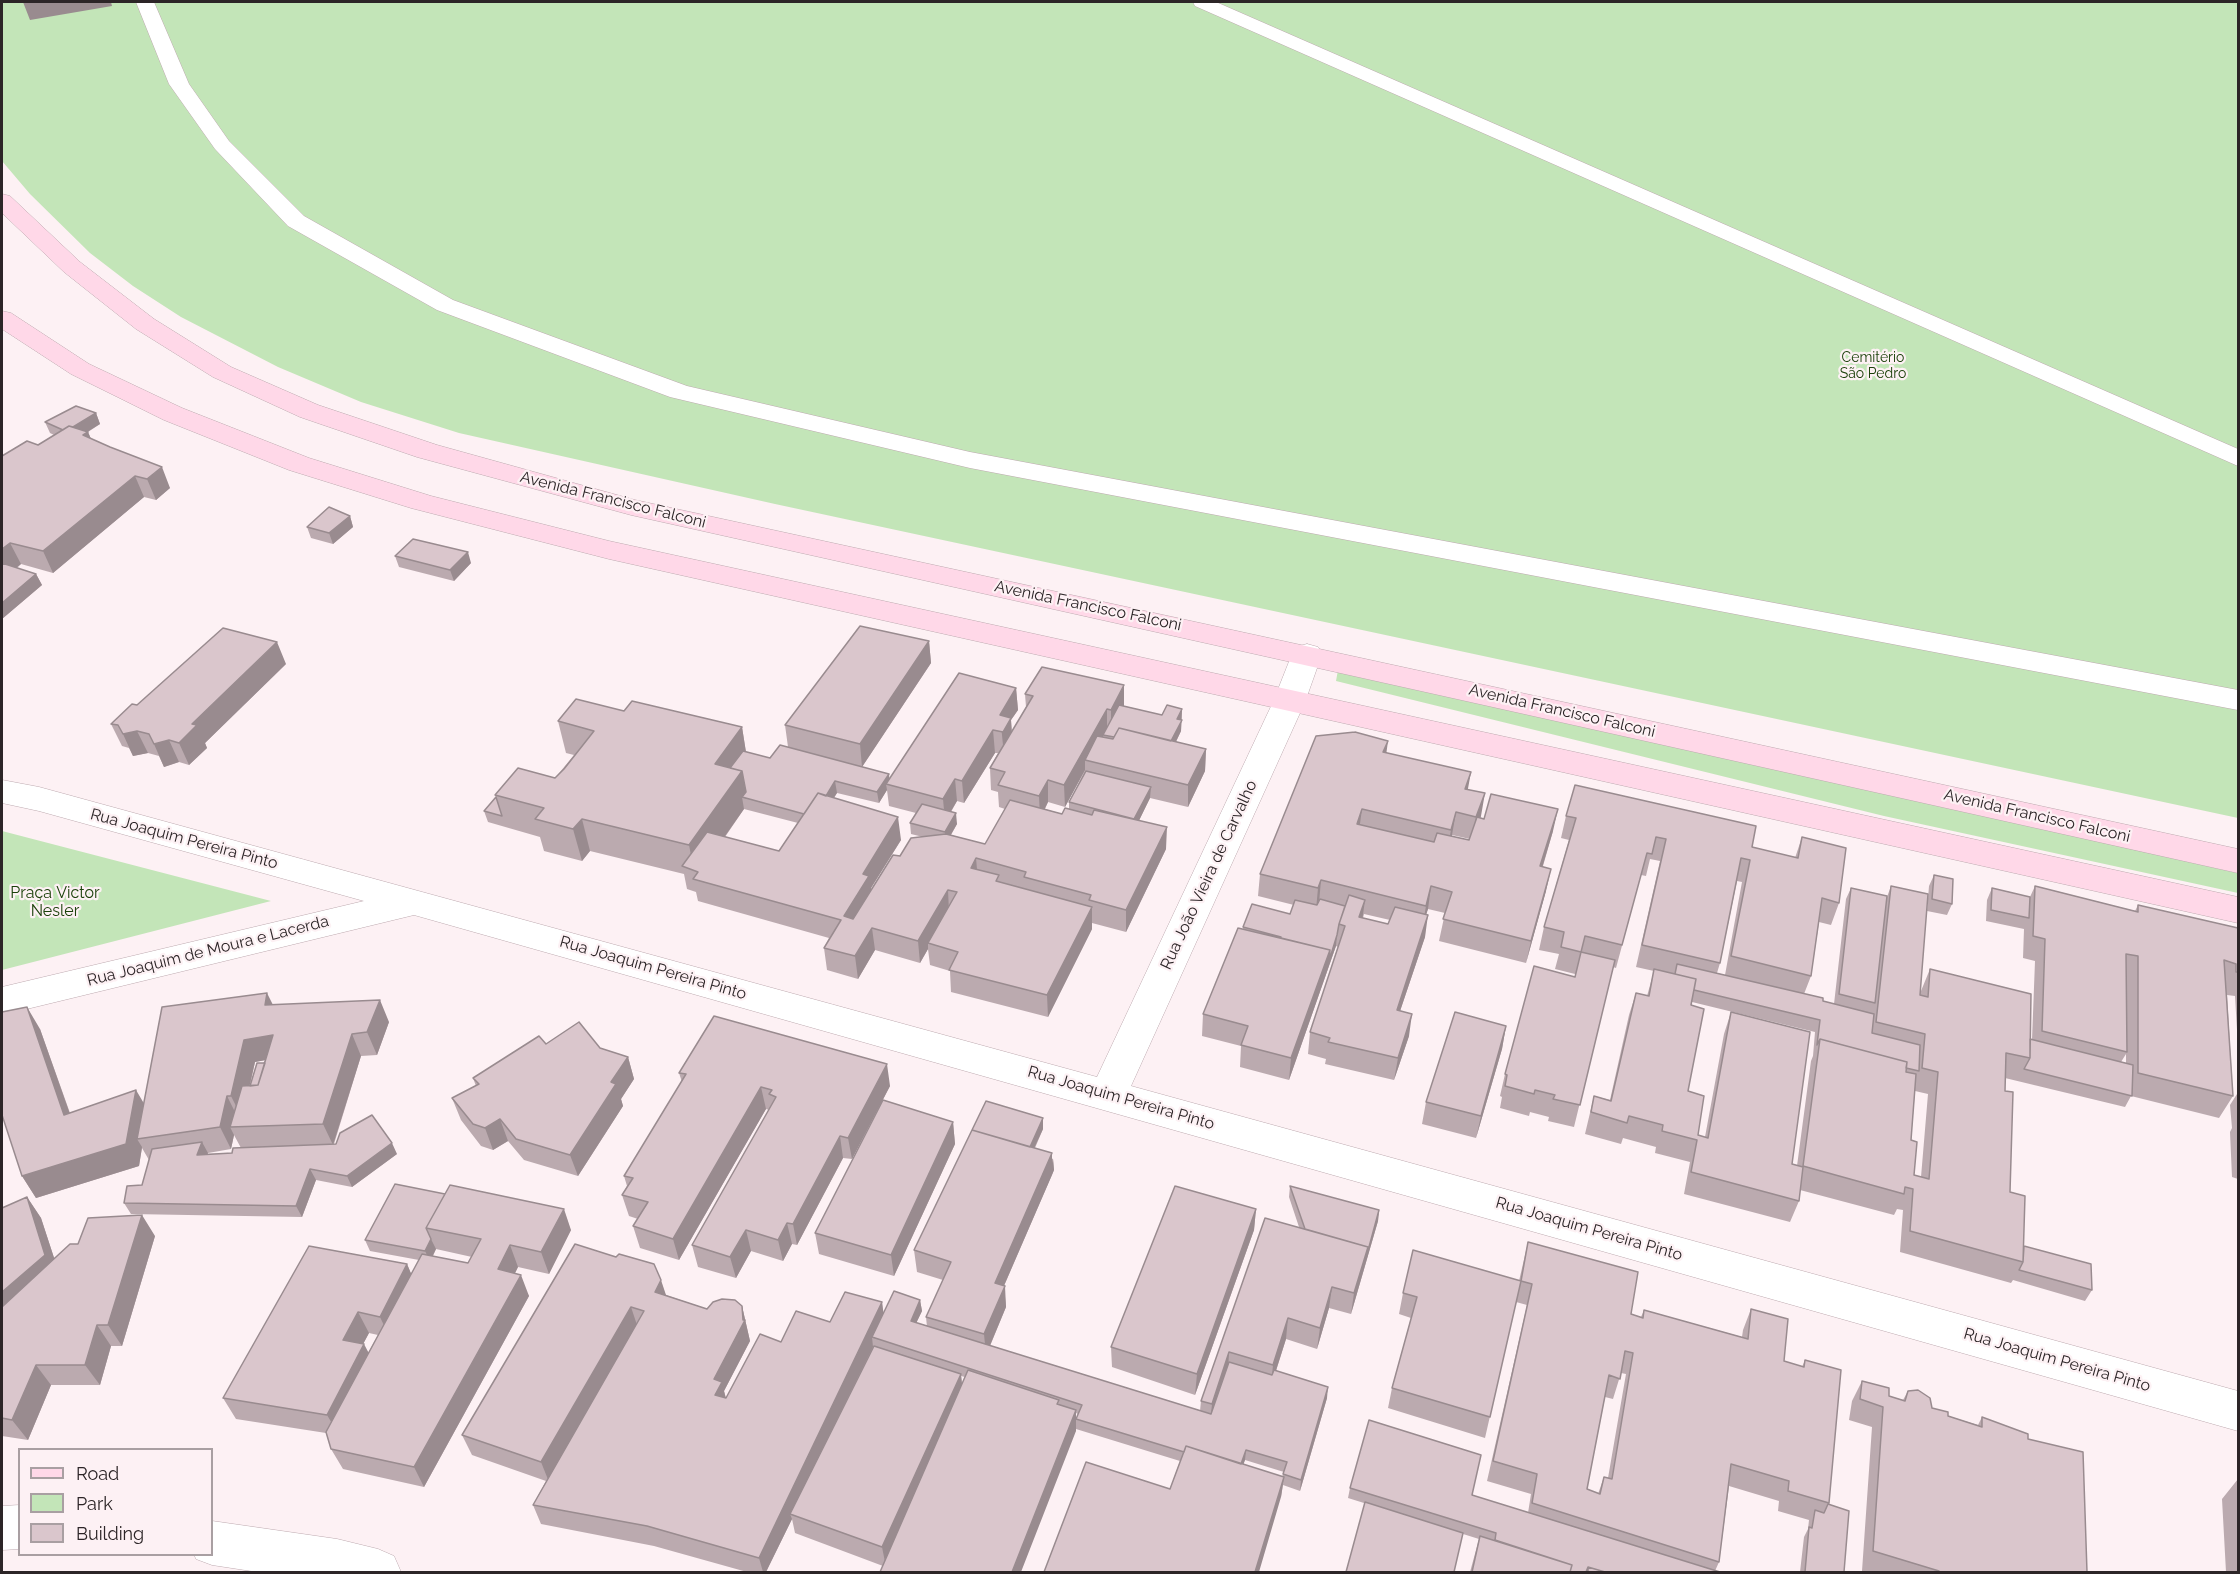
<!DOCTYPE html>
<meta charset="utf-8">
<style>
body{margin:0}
#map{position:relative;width:2240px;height:1574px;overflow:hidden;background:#fdf1f4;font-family:Raleway,sans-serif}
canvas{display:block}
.frame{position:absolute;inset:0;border:3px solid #2c2527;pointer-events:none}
.legend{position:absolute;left:18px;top:1448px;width:195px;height:108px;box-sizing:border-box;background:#fdf1f4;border:2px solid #a99fa2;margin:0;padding:8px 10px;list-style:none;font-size:18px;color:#2c2527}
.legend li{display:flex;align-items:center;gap:12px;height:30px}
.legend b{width:30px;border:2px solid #a99fa2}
</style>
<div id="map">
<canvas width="2240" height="1574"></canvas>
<div class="frame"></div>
<ul class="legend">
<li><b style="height:8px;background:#ffd8e8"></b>Road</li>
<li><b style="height:16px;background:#c3e5b8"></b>Park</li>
<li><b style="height:16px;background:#dac6cc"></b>Building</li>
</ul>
</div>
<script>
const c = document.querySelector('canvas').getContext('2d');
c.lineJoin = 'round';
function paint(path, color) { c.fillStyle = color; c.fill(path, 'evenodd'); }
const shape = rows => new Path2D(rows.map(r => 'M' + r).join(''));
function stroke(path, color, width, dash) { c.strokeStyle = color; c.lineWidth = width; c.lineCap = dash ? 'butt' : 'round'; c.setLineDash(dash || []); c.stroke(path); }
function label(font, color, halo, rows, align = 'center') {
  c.font = font + ' Raleway,sans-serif'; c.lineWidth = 4.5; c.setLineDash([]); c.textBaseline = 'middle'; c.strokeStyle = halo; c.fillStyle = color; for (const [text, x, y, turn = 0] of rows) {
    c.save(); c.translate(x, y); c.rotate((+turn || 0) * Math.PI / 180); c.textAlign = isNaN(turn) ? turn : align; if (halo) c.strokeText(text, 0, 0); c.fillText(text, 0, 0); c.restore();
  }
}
const green = shape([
 [2,2,2238,2,2238,818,775,504,459,433,361,402,278,367,181,317,133,286,90,253,30,194,2,161],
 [1338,670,2238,873,2238,893,1884,816,1336,681],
 [2,831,271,901,2,970]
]);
const service = shape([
 [136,2,154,2,189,84,229,141,304,216,453,300,687,386,970,452,2238,690,2238,710,970,468,670,397,437,310,288,226,215,149,169,84,136,2],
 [1193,2,1216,2,2238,449,2238,466,1195,6,1193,2]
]);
const minor = shape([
 [1307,644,1318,647,1322,654,1305,702,1131,1086,2238,1391,2238,1431,414,915,2,1015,2,987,364,901,39,811,2,803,2,780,39,787,1097,1077,1273,702,1292,654,1296,647,1307,644],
 [20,1505,20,1549,2,1550,2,1506,20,1505],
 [212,1521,337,1539,378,1549,394,1556,401,1572,258,1572,212,1565,196,1559,194,1554,212,1554,212,1521]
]);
const secondary = shape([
 [2,194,10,196,80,262,154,319,231,367,318,405,437,445,635,500,2238,849,2238,873,631,515,417,457,300,417,213,377,136,329,64,272,2,213,2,194],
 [2,311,11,313,89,364,182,408,309,458,431,496,609,541,2238,897,2238,923,609,559,411,508,289,470,164,420,71,374,2,329,2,311]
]);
const wall = shape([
 [96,413,100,424,88,432,91,439,170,488,156,500,144,497,53,573,21,564,17,568,36,574,42,585,2,619,2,456,38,445,54,435,50,433,45,422],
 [350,516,353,527,333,544,311,538,307,527],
 [395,556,471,563,454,581,399,567],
 [929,641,931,663,862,767,890,778,1016,688,1018,710,1011,720,1012,731,1026,707,1025,694,1124,706,1162,715,1182,709,1181,731,1176,742,1206,749,1205,771,1188,807,1150,798,1139,820,1166,849,1126,932,1092,923,1092,929,1048,1017,951,992,950,971,930,965,928,949,920,963,875,950,858,979,827,970,824,948,829,938,698,901,696,892,687,889,684,874,590,851,582,861,544,851,540,837,488,822,484,811,496,797,495,795,555,778,574,755,566,753,558,721,624,711,742,727,746,752,770,758,788,747,785,725],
 [995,753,998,753,990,768,991,790,998,792,999,807,1005,809,985,844,951,835,957,824,951,812,957,801,964,803],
 [1085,770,1069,802,1069,809,1062,814,1045,809,1048,802,1065,807],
 [887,790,889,806,916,813,910,823,911,834,923,837,900,856,871,890,871,888,901,840,834,798,837,793,879,803],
 [744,809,798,823,779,851,725,837],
 [286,664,205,743,207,748,189,765,179,762,164,767,159,756,148,753,133,756,129,748,122,746,111,724,137,705],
 [1386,753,1468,790,1481,816,1480,818,1553,831,1543,866,1546,891,1526,963,1439,941,1445,913,1428,909,1426,914,1425,937,1400,1011,1409,1036,1394,1080,1325,1064,1326,1059,1308,1054,1310,1032,1338,947,1336,946,1289,1080,1240,1067,1241,1046,1202,1036,1203,1014,1243,929,1243,927,1290,914,1294,905,1258,896,1260,874],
 [1452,835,1470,839,1469,840,1452,837],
 [1364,914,1390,920,1388,924,1363,918],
 [1566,816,1752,847,1795,858,1802,837,1839,903,1831,925,1819,922,1811,976,1804,994,1823,1001,1834,1004,1846,899,1851,888,1887,897,1891,886,1921,991,1930,969,2032,1040,2035,961,2023,958,2024,929,1986,921,1987,900,1992,888,2030,897,2035,886,2135,911,2138,905,2238,928,2238,1047,2235,996,2227,995,2233,1096,2219,1118,2131,1096,2125,1107,2005,1078,2005,1091,2010,1192,2024,1246,2092,1290,2085,1301,2013,1280,2011,1283,1900,1252,1903,1210,1897,1209,1894,1215,1800,1190,1799,1201,1790,1222,1684,1194,1690,1162,1655,1153,1656,1147,1623,1138,1621,1144,1585,1134,1594,1096,1610,1100,1629,1015,1636,993,1647,996,1654,971,1636,967,1660,861,1650,859,1646,876,1641,875,1616,968,1613,967,1574,1127,1548,1121,1549,1117,1530,1112,1529,1116,1500,1108,1502,1097,1500,1096,1505,1074,1575,977,1575,974,1555,969,1559,954,1539,950,1544,927,1569,840,1561,838],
 [1737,881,1742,882,1725,975,1717,973,1720,963],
 [1692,1002,1815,1032,1813,1056,1811,1061,1797,1166,1792,1164,1731,1012,1724,1034,1705,1137,1698,1135,1688,1091],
 [2126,1054,2126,1063,2121,1062],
 [1915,1091,1928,1094,1921,1177,1914,1175,1911,1140],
 [1934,875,1952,904,1947,915,1927,911,1929,886],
 [273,1004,389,1022,377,1055,361,1056,334,1144,397,1154,352,1187,316,1180,302,1217,131,1214,124,1203,142,1185,149,1160,142,1148,139,1166,36,1198,22,1176,40,1029,70,1113,144,1103],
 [265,1060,250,1086,255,1062],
 [234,1135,241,1148,232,1153,207,1154,208,1153,231,1149],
 [1506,1026,1502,1049,1476,1138,1422,1124,1426,1102],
 [546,1044,600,1048,628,1057,634,1079,621,1099,623,1106,578,1176,524,1160,508,1141,493,1150,481,1146,461,1120,452,1098,476,1086,473,1078],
 [679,1073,890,1086,852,1159,843,1158,797,1245,792,1244,783,1261,751,1251,736,1278,698,1267,692,1245,769,1110,766,1109,679,1260,640,1248,633,1226,638,1219,629,1216,622,1195,627,1186,624,1176,682,1082],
 [2237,1094,2238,1094,2238,1179,2232,1177,2230,1132,2232,1128,2230,1105],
 [1043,1118,1043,1129,1035,1148,1053,1159,1054,1170,1004,1286,1006,1307,990,1346,1200,1411,1201,1401,1299,1227,1289,1197,1290,1186,1379,1210,1378,1221,1351,1314,1329,1308,1317,1349,1286,1339,1276,1371,1327,1398,1300,1491,1283,1485,1281,1497,1170,1489,1180,1461,1076,1429,1076,1419,1078,1414,1076,1413,1076,1431,883,1566,795,1533,792,1519,766,1572,747,1572,654,1546,541,1524,533,1505,546,1481,472,1455,462,1435,575,1244,666,1295,707,1309,742,1306,750,1341,724,1391,726,1398,781,1342,882,1302,883,1313,920,1300,922,1311,916,1323,927,1327,926,1317,943,1280,917,1272,914,1250],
 [961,1376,965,1377,962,1384],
 [1245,1460,1284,1472,1282,1477,1243,1464],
 [953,1122,955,1144,894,1276,819,1254,815,1233],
 [395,1184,571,1230,549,1274,518,1267,515,1273,529,1296,424,1487,343,1469,331,1449,326,1433,236,1419,223,1398,407,1264,411,1274,419,1260,370,1251,365,1240],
 [436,1249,472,1257,468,1263,433,1256],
 [369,1333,378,1335,368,1353,363,1344],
 [27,1197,41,1218,54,1258,78,1244,155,1236,122,1346,111,1346,100,1385,51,1385,28,1440,2,1436,2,1208],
 [1256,1209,1254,1230,1195,1395,1112,1367,1111,1347],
 [1528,1242,1631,1314,1641,1317,1644,1310,1742,1337,1743,1330,1751,1309,1784,1361,1802,1367,1805,1360,1841,1370,1828,1504,1844,1572,1800,1572,1804,1537,1808,1529,1809,1520,1778,1511,1779,1501,1729,1486,1719,1562,1715,1571,1720,1572,1470,1572,1479,1539,1348,1498,1350,1488,1472,1495,1528,1513,1531,1494,1487,1481,1527,1305,1516,1302,1485,1438,1388,1408,1392,1388,1411,1318,1399,1314,1403,1293,1519,1281],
 [1621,1373,1626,1374,1608,1478,1604,1477,1598,1494,1587,1489,1605,1397,1613,1399],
 [1862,1381,1889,1396,1903,1400,1908,1391,1932,1408,1948,1416,1978,1425,1982,1417,2028,1439,2087,1572,1867,1572,1862,1571,1872,1427,1849,1420,1852,1401],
 [2238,1479,2238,1572,2226,1572,2222,1499]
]);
const shadedWall = shape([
 [23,2,111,2,112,6,30,20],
 [96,413,100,424,71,442,66,431],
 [88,432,97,453,83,435],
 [162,467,170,488,156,500,147,479],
 [135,476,144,497,53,573,43,551],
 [350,516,353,527,333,544,329,533],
 [10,543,21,564,8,574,2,561,2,549],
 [468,552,471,563,454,581,450,570],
 [36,574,42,585,2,619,2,603],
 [929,641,931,663,862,767,860,744],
 [277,642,286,664,205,743,207,748,189,765,179,743,192,724],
 [1124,685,1124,707,1111,732,1111,710],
 [1016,688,1018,710,1011,720,1012,740,1004,755,1000,715],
 [1107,709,1107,731,1103,735,1103,737,1085,760,1085,770,1065,807,1064,785],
 [1182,709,1181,731,1166,762,1177,719],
 [742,727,747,759,719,785,715,764],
 [993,730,995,753,964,803,962,781],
 [137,731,148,753,133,756,123,734],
 [169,740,179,762,164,767,154,744],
 [1388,741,1385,763,1383,752],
 [1206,749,1205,771,1188,807,1188,785],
 [742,771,747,799,742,797,744,809,699,873,698,872,694,870,689,845],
 [1471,772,1467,794,1465,789],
 [889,774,890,785,886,784,887,790,879,803,877,792],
 [955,779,957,801,945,821,943,799],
 [1048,780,1048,802,1040,818,1039,796],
 [835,781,837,793,814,827,812,816],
 [1151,787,1150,798,1134,831,1134,819],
 [1485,793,1481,816,1472,839,1476,817],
 [1362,809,1359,831,1357,824],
 [1558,809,1553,831,1536,888,1540,866],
 [1456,812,1452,835,1447,852,1451,830],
 [956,813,957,824,946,843,945,832],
 [898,817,901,840,871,888,872,898,848,938,844,916,863,874],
 [582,819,590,851,582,861,573,829],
 [1167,827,1166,849,1126,932,1126,910],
 [976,858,978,881,971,868],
 [1551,869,1546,891,1526,963,1531,941],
 [1321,880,1319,903,1316,910,1318,888],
 [1431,886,1428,909,1422,928,1426,906],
 [948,890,949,912,928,943,928,949,920,963,918,941],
 [1365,900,1362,922,1359,917],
 [1092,907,1092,929,1048,1017,1047,995],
 [1428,915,1425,937,1393,1032,1397,1010],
 [872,928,875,950,858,979,855,956],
 [1337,935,1336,946,1289,1080,1291,1058,1330,950],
 [267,993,278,1015,265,1005],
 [380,1000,389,1022,377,1055,367,1032],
 [27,1007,40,1029,78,1137,64,1115],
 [1412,1014,1409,1036,1394,1080,1398,1058],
 [1506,1026,1502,1049,1476,1138,1481,1116],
 [352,1034,361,1056,333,1145,323,1124],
 [273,1035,283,1057,255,1062,242,1118,231,1096,244,1040],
 [628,1057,634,1079,621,1099,623,1106,578,1176,570,1155,611,1082],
 [887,1064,890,1086,852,1159,848,1138],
 [761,1087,766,1109,679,1260,673,1239],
 [136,1090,149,1112,137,1139,142,1147,139,1166,36,1198,22,1176],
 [227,1096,238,1118,230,1127,234,1135,231,1149,220,1127],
 [1043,1118,1043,1129,1030,1157,1027,1152],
 [500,1119,508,1141,493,1150,485,1128],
 [953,1122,955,1144,894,1276,891,1255],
 [840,1136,843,1158,797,1245,793,1224],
 [202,1142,208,1153,204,1166,197,1155],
 [392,1143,397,1154,352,1187,347,1176],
 [1052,1153,1052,1163,1053,1159,1054,1170,1052,1175,996,1304,995,1283],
 [310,1169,316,1180,302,1217,296,1206],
 [27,1197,41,1218,60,1276,2,1327,2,1292],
 [564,1209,571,1230,549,1274,541,1252],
 [1256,1209,1254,1230,1195,1395,1197,1374],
 [1379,1210,1378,1221,1351,1314,1354,1293],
 [142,1215,155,1236,122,1346,108,1325],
 [787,1223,792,1244,783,1261,778,1240],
 [746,1230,751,1251,736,1278,730,1257],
 [431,1239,436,1249,430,1261,425,1251],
 [510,1245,518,1267,506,1291,498,1269],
 [407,1264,416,1285,390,1338,380,1317],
 [521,1275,529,1296,424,1487,414,1467],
 [661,1280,668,1301,655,1292],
 [1005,1286,1006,1307,986,1355,984,1334],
 [1332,1287,1329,1308,1317,1349,1320,1328],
 [920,1300,922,1311,912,1332,911,1321],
 [882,1302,885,1324,872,1337,873,1347,790,1514,792,1519,766,1572,763,1572,759,1558],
 [742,1306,750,1341,724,1391,727,1403,715,1395,714,1379],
 [631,1307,638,1328,549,1482,541,1462],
 [358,1312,369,1333,354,1361,343,1340],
 [1288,1318,1286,1339,1271,1386,1273,1365],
 [97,1325,111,1346,100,1385,85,1365],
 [364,1344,375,1365,339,1435,327,1415],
 [1229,1352,1228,1373,1210,1425,1212,1404],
 [36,1365,51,1385,28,1440,12,1420],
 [961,1374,963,1395,886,1567,882,1547],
 [1328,1387,1327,1398,1300,1491,1301,1480],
 [1076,1410,1076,1431,1021,1572,1012,1572],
 [1246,1450,1245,1460,1237,1483,1238,1473],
 [1284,1477,1281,1497,1259,1572,1255,1572]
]);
const building = shape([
 [76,406,96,413,73,427,69,426,63,430,45,422,76,406],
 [69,426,88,432,83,435,110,447,162,467,147,479,135,476,43,551,10,543,2,549,2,456,27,441,38,445,69,426],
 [329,507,350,516,329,533,307,527,329,507],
 [413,539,468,552,450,570,395,556,413,539],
 [2,563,36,574,2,603,2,563],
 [860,626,929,641,860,744,785,725,860,626],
 [223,628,277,642,192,724,197,725,179,743,169,740,154,744,149,734,137,731,123,734,118,725,111,724,132,704,137,705,223,628],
 [1042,667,1124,685,1111,710,1107,709,1064,785,1048,780,1039,796,998,785,1005,772,990,768,1033,696,1025,694,1042,667],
 [959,673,1016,688,1000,715,1011,718,1003,732,993,730,962,781,955,779,943,799,886,784,959,673],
 [576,699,624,711,632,701,742,727,715,764,742,771,689,845,582,819,573,829,535,819,544,808,495,795,518,768,555,778,564,769,594,731,558,721,576,699],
 [1119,705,1162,715,1167,705,1182,709,1177,719,1182,720,1171,741,1119,728,1114,737,1103,735,1119,705],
 [1119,728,1206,749,1188,785,1085,760,1097,736,1113,739,1119,728],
 [1355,732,1388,741,1383,752,1471,772,1465,789,1485,793,1476,817,1456,812,1451,830,1362,809,1357,824,1434,842,1437,833,1469,840,1477,817,1484,819,1491,794,1558,809,1540,866,1551,869,1531,941,1443,919,1452,892,1431,886,1426,906,1321,880,1318,888,1260,874,1316,736,1355,732],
 [780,745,889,774,877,792,835,781,826,796,818,793,804,814,742,797,746,792,742,771,730,768,743,751,770,758,780,745],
 [1086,771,1151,787,1134,819,1069,802,1086,771],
 [1575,785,1756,826,1752,847,1798,858,1802,837,1846,848,1839,903,1822,898,1811,976,1731,956,1750,860,1741,858,1720,963,1642,945,1666,839,1656,837,1652,854,1647,853,1622,945,1585,936,1581,952,1561,947,1564,932,1544,927,1576,818,1566,816,1575,785],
 [818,793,898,817,863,874,869,876,844,916,853,919,893,855,900,856,911,838,946,834,985,844,1010,800,1062,814,1065,808,1092,815,1094,810,1167,827,1126,910,1089,900,1091,895,1024,877,1026,872,976,858,971,868,999,875,996,881,1092,907,1047,995,949,970,958,952,928,943,957,892,948,890,918,941,872,928,855,956,824,948,841,920,693,879,698,872,682,866,707,832,779,851,818,793],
 [496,797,502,816,484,811,496,797],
 [922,804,956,813,945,832,910,823,922,804],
 [1934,875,1953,879,1952,904,1932,899,1934,875],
 [1891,886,1928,894,1920,995,1928,997,1930,969,2031,994,2030,1058,2006,1053,2005,1091,2013,1092,2010,1192,2025,1196,2023,1262,1910,1231,1913,1189,1905,1187,1904,1194,1803,1166,1820,1039,1907,1062,1906,1072,1916,1074,1911,1140,1917,1142,1914,1175,1929,1179,1938,1072,1922,1068,1925,1034,1876,1022,1891,886],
 [2035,886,2138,912,2138,905,2238,928,2238,972,2236,972,2236,964,2224,960,2233,1096,2138,1073,2138,956,2126,954,2127,1052,2042,1031,2045,939,2033,936,2035,886],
 [1851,888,1887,896,1875,1003,1839,994,1851,888],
 [1992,888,2030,897,2029,918,1991,910,1992,888],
 [1349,895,1365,900,1359,917,1388,924,1395,907,1428,915,1397,1010,1412,1014,1398,1058,1328,1042,1330,1038,1310,1032,1345,926,1339,924,1349,895],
 [1320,899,1345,906,1339,924,1337,935,1329,961,1330,950,1281,938,1281,937,1243,927,1252,904,1290,914,1295,900,1317,905,1320,899],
 [1238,928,1330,950,1291,1058,1241,1045,1248,1026,1203,1014,1238,928],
 [1581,952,1615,960,1580,1105,1553,1099,1555,1095,1535,1090,1534,1094,1505,1086,1507,1075,1505,1074,1534,966,1575,977,1581,952],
 [1677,964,1823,998,1823,1001,1874,1014,1872,1033,1920,1045,1919,1071,1906,1068,1907,1062,1820,1039,1817,1045,1820,1020,1694,990,1696,979,1675,974,1677,964],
 [1654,969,1696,979,1691,1005,1704,1009,1688,1091,1704,1096,1698,1135,1708,1138,1731,1012,1810,1032,1792,1164,1803,1167,1799,1201,1691,1172,1697,1140,1662,1131,1663,1125,1629,1116,1627,1123,1591,1112,1594,1096,1611,1101,1636,993,1649,996,1654,969],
 [267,993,265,1005,380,1000,367,1032,352,1034,323,1124,230,1127,242,1086,258,1085,273,1035,244,1040,231,1096,227,1096,220,1127,137,1139,162,1007,267,993],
 [27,1007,64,1115,136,1090,126,1144,22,1176,2,1115,2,1012,27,1007],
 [1455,1012,1506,1026,1481,1116,1426,1102,1455,1012],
 [714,1016,887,1064,848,1138,840,1136,793,1224,787,1223,778,1240,746,1230,730,1257,692,1245,776,1097,769,1094,772,1090,761,1087,673,1239,633,1226,648,1202,622,1195,633,1178,624,1176,686,1074,679,1073,714,1016],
 [579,1022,600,1048,628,1057,611,1082,616,1084,570,1155,516,1139,500,1119,485,1128,473,1124,452,1098,479,1084,473,1078,539,1036,546,1044,579,1022],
 [2030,1039,2133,1065,2132,1096,2024,1069,2030,1058,2030,1039],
 [257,1063,265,1063,258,1085,250,1086,257,1063],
 [883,1100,953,1122,891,1255,815,1233,883,1100],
 [986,1101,1043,1118,1030,1147,972,1130,986,1101],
 [372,1115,392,1143,347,1176,310,1169,296,1206,124,1203,127,1186,142,1185,152,1149,202,1142,197,1155,232,1153,233,1148,336,1144,340,1133,372,1115],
 [972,1130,1052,1153,995,1283,1005,1286,984,1334,926,1317,951,1262,914,1250,972,1130],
 [395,1184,445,1194,426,1228,431,1239,425,1251,365,1240,395,1184],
 [450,1185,564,1209,541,1252,510,1245,498,1269,521,1275,414,1467,331,1449,326,1432,422,1254,468,1263,481,1239,426,1228,450,1185],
 [1175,1186,1256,1209,1197,1374,1111,1347,1175,1186],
 [1290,1186,1379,1210,1366,1258,1368,1247,1305,1229,1290,1186],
 [27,1197,45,1255,2,1292,2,1208,27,1197],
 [142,1215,108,1325,97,1325,85,1365,36,1365,12,1420,2,1418,2,1307,70,1244,78,1244,88,1218,142,1215],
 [1265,1218,1368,1247,1354,1293,1332,1287,1320,1328,1288,1318,1273,1365,1229,1352,1212,1404,1201,1401,1265,1218],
 [1528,1242,1638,1272,1631,1314,1643,1318,1644,1310,1748,1339,1751,1309,1788,1319,1784,1361,1804,1367,1805,1360,1841,1370,1829,1503,1788,1491,1789,1481,1731,1464,1719,1562,1532,1503,1537,1474,1493,1461,1532,1284,1521,1281,1528,1242],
 [1625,1351,1633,1353,1612,1479,1604,1477,1600,1494,1587,1489,1609,1375,1620,1379,1625,1351],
 [575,1244,616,1257,619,1254,654,1264,661,1280,655,1292,707,1309,713,1302,722,1299,735,1300,742,1306,743,1320,745,1320,714,1379,722,1382,715,1395,726,1398,760,1334,781,1342,796,1311,830,1322,845,1292,882,1302,759,1558,647,1526,533,1505,644,1311,631,1307,541,1462,462,1435,575,1244],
 [309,1246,407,1264,380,1317,358,1312,343,1340,364,1344,327,1415,223,1398,309,1246],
 [2024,1246,2091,1264,2092,1290,2019,1270,2023,1262,2024,1246],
 [1413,1250,1521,1281,1490,1417,1392,1388,1417,1297,1403,1293,1413,1250],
 [894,1291,920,1300,911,1321,1211,1414,1229,1362,1272,1375,1274,1370,1328,1387,1301,1480,1283,1474,1287,1462,1246,1450,1241,1464,1186,1446,1184,1452,1076,1419,1082,1405,872,1337,894,1291],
 [874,1346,961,1374,882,1547,790,1514,874,1346],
 [968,1370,1059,1400,1057,1404,1076,1410,1012,1572,880,1572,968,1370],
 [1862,1381,1889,1388,1889,1396,1905,1401,1908,1391,1918,1390,1930,1398,1932,1408,1948,1412,1948,1416,1982,1427,1982,1417,2028,1434,2028,1439,2083,1452,2087,1572,1939,1572,1939,1571,1873,1551,1883,1407,1860,1399,1862,1381],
 [1369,1420,1481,1455,1472,1495,1720,1572,1605,1572,1588,1567,1586,1572,1570,1572,1572,1565,1495,1540,1496,1533,1350,1488,1369,1420],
 [1186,1446,1284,1477,1255,1572,1044,1572,1086,1462,1170,1489,1186,1446],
 [1365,1502,1463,1533,1454,1572,1346,1572,1365,1502],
 [1828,1504,1849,1511,1844,1572,1805,1572,1809,1527,1812,1528,1815,1510,1824,1513,1828,1504],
 [1480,1536,1572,1565,1570,1572,1472,1572,1480,1536],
 [1588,1567,1605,1572,1588,1572,1588,1567]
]);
const farParknames = [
 ["Cemitério",1873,358],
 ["São Pedro",1873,374]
];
const streetNames = [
 ["Avenida Francisco Falconi",613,500,14],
 ["Avenida Francisco Falconi",1088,606,12],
 ["Avenida Francisco Falconi",1562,711,13],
 ["Avenida Francisco Falconi",2037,816,13],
 ["Rua Joaquim Pereira Pinto",184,839,15],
 ["Rua João Vieira de Carvalho",1209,875,-65],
 ["Rua Joaquim de Moura e Lacerda",208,951,-14],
 ["Rua Joaquim Pereira Pinto",653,968,16],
 ["Rua Joaquim Pereira Pinto",1121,1098,16],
 ["Rua Joaquim Pereira Pinto",1589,1229,16],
 ["Rua Joaquim Pereira Pinto",2057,1360,16]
];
const parkNames = [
 ["Praça Victor",55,893],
 ["Nesler",55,911]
];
paint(green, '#c3e5b8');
stroke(service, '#beaab0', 1);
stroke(minor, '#beaab0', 1);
stroke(secondary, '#beaab0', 1);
paint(service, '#fff');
paint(minor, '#fff');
paint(secondary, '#ffd8e8');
paint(wall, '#bbaaaf');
paint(shadedWall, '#998b8f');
paint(building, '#dac6cc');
stroke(building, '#998b8f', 1.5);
label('14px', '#1b410a', '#fdf1f4', farParknames);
label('16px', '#2c2527', '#fdf1f4', streetNames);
label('16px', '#1b410a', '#fdf1f4', parkNames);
</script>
